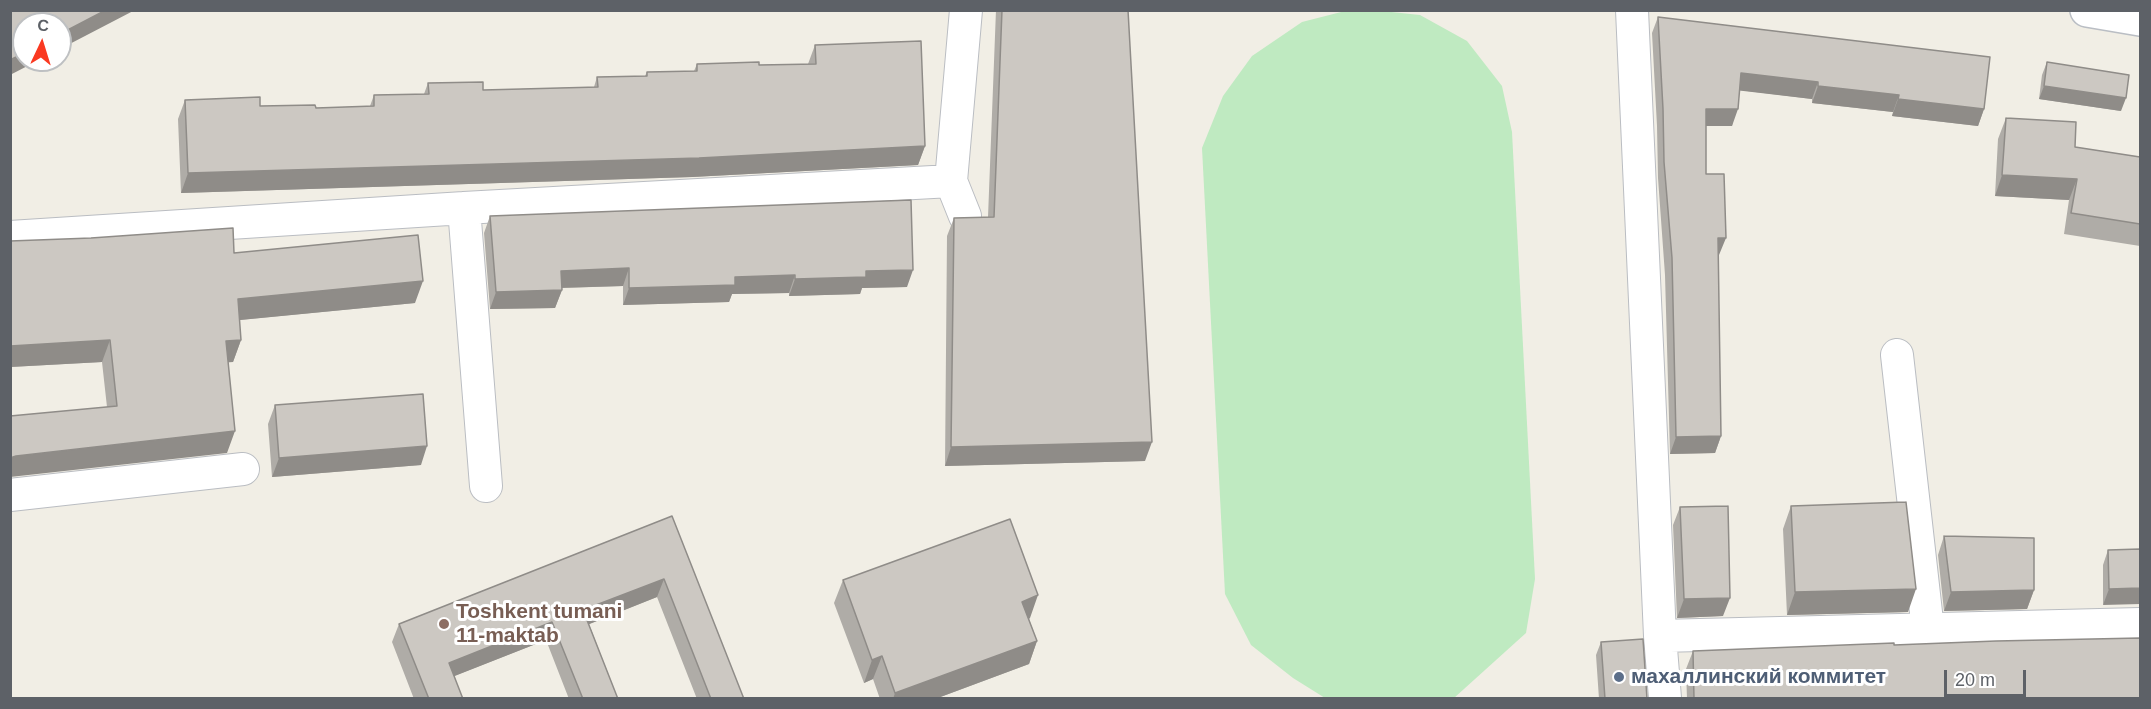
<!DOCTYPE html>
<meta charset="utf-8">
<style>
body{margin:0}
#map{position:relative;width:2151px;height:709px;overflow:hidden;background:#f1eee5;font-family:Arial,sans-serif}
canvas{display:block}
.frame{position:absolute;inset:0;border:12px solid #5d6167;pointer-events:none}
.north{position:absolute;left:12px;top:12px;width:60px;height:60px;box-sizing:border-box;background:#fff;border:2px solid #bec0c2;border-radius:50%;rotate:4deg;font-size:16px;font-weight:700;line-height:24px;text-align:center;color:#5d6167}
.north::after{content:'';display:block;margin:auto;width:21px;height:27px;background:#fa3921;clip-path:polygon(50% 0,100% 100%,50% 72%,0 100%)}
.scale{position:absolute;left:1944px;top:670px;width:82px;height:27px;box-sizing:border-box;border:3px solid #5d6167;border-top:0;padding-left:8px;font-size:18px;line-height:21px;white-space:nowrap;color:#5d6167;-webkit-text-stroke:4px #fff;paint-order:stroke}
</style>
<div id="map">
<canvas width="2151" height="709"></canvas>
<div class="frame"></div>
<div class="north">С</div>
<div class="scale">20 m</div>
</div>
<script>
const c = document.querySelector('canvas').getContext('2d');
c.lineJoin = 'round';
function paint(path, color) { c.fillStyle = color; c.fill(path, 'evenodd'); }
const shape = rows => new Path2D(rows.map(r => 'M' + r).join(''));
function stroke(path, color, width, dash) { c.strokeStyle = color; c.lineWidth = width; c.lineCap = dash ? 'butt' : 'round'; c.setLineDash(dash || []); c.stroke(path); }
function label(font, color, halo, rows, align = 'center') {
  c.font = font + ' Arial,sans-serif'; c.lineWidth = 6; c.setLineDash([]); c.textBaseline = 'middle'; c.strokeStyle = halo; c.fillStyle = color; for (const [text, x, y, turn = 0] of rows) {
    c.save(); c.translate(x, y); c.rotate((+turn || 0) * Math.PI / 180); c.textAlign = isNaN(turn) ? turn : align; if (halo) c.strokeText(text, 0, 0); c.fillText(text, 0, 0); c.restore();
  }
}
const green = shape([
 [1349,10,1382,11,1420,15,1467,41,1502,86,1512,132,1535,579,1526,633,1454,698,1325,698,1293,678,1251,645,1225,594,1202,148,1223,96,1252,56,1302,22]
]);
const street = shape([
 [1632,10,1660,636,1665,698],
 [464,208,486,486],
 [965,216,951,181,966,10],
 [10,237,464,208,951,181],
 [1897,355,1928,630],
 [10,495,243,469],
 [1660,636,2140,624]
]);
const secondary = shape([
 [2087,10,2140,19]
]);
const wall = shape([
 [996,10,1128,10,1145,461,945,466,947,236,954,218,988,217],
 [1658,17,1984,109,1978,126,1892,116,1893,112,1812,103,1812,99,1739,90,1732,126,1706,126,1706,174,1719,255,1718,255,1721,436,1715,453,1670,454,1665,275,1658,178,1657,126,1652,33],
 [815,45,925,146,918,165,692,177,181,193,178,119,185,100,260,106,316,108,370,106,374,95,424,94,428,83,483,90,594,87,597,77,645,76,647,72,694,71,697,64,759,65,808,64],
 [2047,62,2121,111,2039,99,2042,75],
 [2006,118,2075,147,2140,157,2140,246,2064,234,2069,200,1995,196,1998,139],
 [490,216,907,287,862,288,860,294,789,296,789,293,732,294,729,302,623,305,623,286,562,288,562,290,555,308,490,309,484,233],
 [10,241,234,253,415,303,239,320,241,340,233,362,228,362,227,453,107,407,102,362,10,367],
 [275,405,421,465,272,477,268,424],
 [1791,506,1908,612,1787,615,1783,529],
 [1680,507,1723,616,1677,618,1673,525],
 [672,516,744,699,697,699,657,597,589,624,618,699,569,699,546,640,454,676,463,699,414,699,392,642,399,624],
 [1944,536,2034,590,2027,609,1944,611,1938,555],
 [2140,549,2103,605,2103,565,2108,550],
 [843,580,1030,618,1029,619,1037,641,1029,664,935,699,880,699,873,679,864,683,834,603],
 [1601,642,1647,699,1599,699,1596,655],
 [1894,645,2140,699,1687,699,1686,669,1693,651]
]);
const shadedWall = shape([
 [106,10,135,10,60,49,60,34],
 [24,53,24,60,39,60,10,75,10,60],
 [1741,73,1818,82,1812,99,1735,90],
 [1818,86,1899,95,1893,112,1812,103],
 [2044,86,2126,98,2121,111,2039,99],
 [1898,99,1984,109,1978,126,1892,116],
 [1706,109,1738,109,1732,126,1700,126],
 [925,146,918,165,692,177,181,193,188,173],
 [2002,175,2077,179,2069,200,1995,196],
 [1718,238,1726,238,1719,255,1712,255],
 [629,268,623,286,555,288,561,271],
 [913,270,907,287,862,288,860,294,789,296,795,279,866,271],
 [795,275,789,293,732,294,729,302,623,305,629,288,735,277],
 [423,281,415,303,230,321,238,299],
 [562,290,555,308,490,309,496,292],
 [110,340,102,362,10,367,10,346],
 [241,340,233,362,219,363,226,341],
 [235,431,227,453,10,477,10,458,16,456],
 [1721,436,1715,453,1670,454,1676,437],
 [1152,442,1145,461,945,466,951,447],
 [427,446,421,465,272,477,279,458],
 [664,579,657,597,577,629,583,610],
 [2140,588,2140,604,2103,605,2109,589],
 [1916,589,1908,612,1787,615,1795,592],
 [2034,590,2027,609,1944,611,1951,592],
 [1038,595,1030,618,1014,625,1022,602],
 [1730,598,1723,616,1677,618,1684,599],
 [552,622,546,640,442,681,449,663],
 [1037,641,1029,664,935,699,893,699,895,693],
 [882,656,873,679,864,683,872,660]
]);
const building = shape([
 [10,10,106,10,60,34,60,24,24,24,24,53,10,60,10,10],
 [1002,10,1128,10,1152,442,951,447,954,218,994,217,1002,10],
 [1658,17,1990,57,1984,109,1898,99,1899,95,1818,86,1818,82,1741,73,1738,109,1706,109,1706,174,1724,174,1726,238,1718,238,1721,436,1676,437,1672,258,1664,162,1663,109,1658,17],
 [921,41,925,146,699,158,188,173,185,100,260,97,260,106,315,105,316,108,374,106,374,95,429,94,428,83,483,82,483,90,598,87,597,77,647,76,647,72,697,71,697,64,759,62,759,65,816,64,815,45,921,41],
 [2047,62,2129,75,2126,98,2044,86,2047,62],
 [2006,118,2076,122,2075,147,2140,157,2140,224,2071,213,2077,179,2002,175,2006,118],
 [911,200,913,270,866,271,866,277,795,279,795,275,735,277,735,285,629,288,629,268,561,271,562,290,496,292,490,216,911,200],
 [233,228,234,253,418,235,423,281,238,299,241,340,226,341,235,431,16,456,10,458,10,416,117,406,110,340,10,346,10,241,91,238,233,228],
 [423,394,427,446,279,458,275,405,423,394],
 [1906,502,1916,589,1795,592,1791,506,1906,502],
 [1728,506,1730,598,1684,599,1680,507,1728,506],
 [672,516,744,699,711,699,664,579,583,610,618,699,583,699,552,622,449,663,463,699,429,699,399,624,672,516],
 [1010,519,1038,595,1022,602,1037,641,895,693,882,656,872,660,843,580,1010,519],
 [1944,536,2034,538,2034,590,1951,592,1944,536],
 [2140,549,2140,588,2109,589,2108,550,2140,549],
 [2140,638,2140,699,1694,699,1693,651,1894,643,1894,645,1996,641,2140,638],
 [1643,639,1647,699,1605,699,1601,642,1643,639]
]);
const markers = [
 [444,624,6,"#8d6e63"],
 [1619,677,6,"#5c6f8a"]
];
const educationNames = [
 ["Toshkent tumani",456,612],
 ["11-maktab",456,636]
];
const serviceNames = [
 ["махаллинский коммитет",1631,677]
];
paint(green, '#bfeac1');
stroke(street, '#babdc2', 34);
stroke(secondary, '#babec4', 36);
stroke(street, '#fff', 32);
stroke(secondary, '#fff', 33);
paint(wall, '#afaca7');
paint(shadedWall, '#8f8c88');
paint(building, '#ccc8c2');
stroke(building, '#8f8c88', 1.5);
for (const [x, y, r, color] of markers) { const dot = new Path2D(); dot.arc(x, y, r, 0, 2 * Math.PI); c.fillStyle = color; c.fill(dot); stroke(dot, '#fff', 2); }
label('bold 21px', '#785e54', '#fff', educationNames, 'left');
label('bold 21px', '#4e5e75', '#fff', serviceNames, 'left');
</script>
